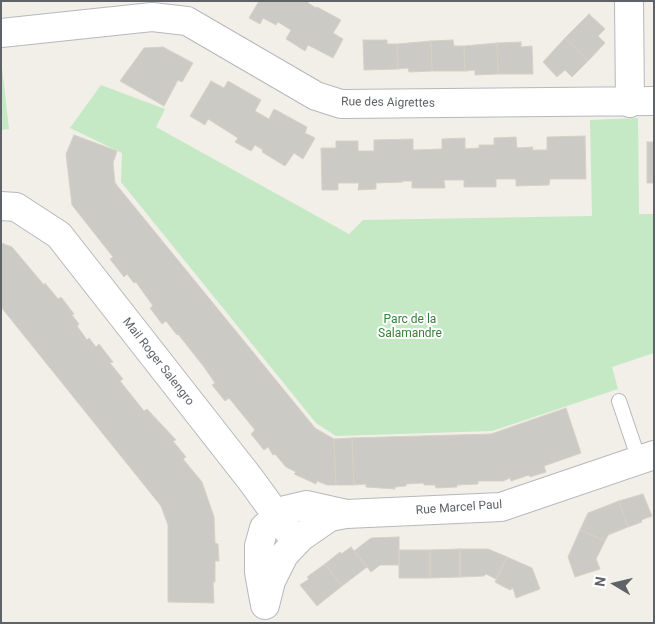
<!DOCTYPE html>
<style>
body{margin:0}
#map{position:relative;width:655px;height:624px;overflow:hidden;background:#f1efe8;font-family:Roboto,sans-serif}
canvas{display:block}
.frame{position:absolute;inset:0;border:2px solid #5f6368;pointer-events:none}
.north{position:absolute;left:590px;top:559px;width:50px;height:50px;-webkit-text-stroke:4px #fff;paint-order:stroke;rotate:279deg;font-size:14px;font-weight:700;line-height:20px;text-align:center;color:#5f6368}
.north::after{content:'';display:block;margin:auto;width:18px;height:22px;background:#5f6368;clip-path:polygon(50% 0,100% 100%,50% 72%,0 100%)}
</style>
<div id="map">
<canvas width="655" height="624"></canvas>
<div class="frame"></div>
<div class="north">N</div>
</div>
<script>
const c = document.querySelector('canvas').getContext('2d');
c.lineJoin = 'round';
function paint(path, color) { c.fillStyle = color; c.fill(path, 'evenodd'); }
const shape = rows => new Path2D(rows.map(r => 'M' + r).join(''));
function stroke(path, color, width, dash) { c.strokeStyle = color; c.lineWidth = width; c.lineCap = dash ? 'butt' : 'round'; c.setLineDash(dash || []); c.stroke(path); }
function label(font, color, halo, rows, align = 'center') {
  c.font = font + ' Roboto,sans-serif'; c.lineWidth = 4; c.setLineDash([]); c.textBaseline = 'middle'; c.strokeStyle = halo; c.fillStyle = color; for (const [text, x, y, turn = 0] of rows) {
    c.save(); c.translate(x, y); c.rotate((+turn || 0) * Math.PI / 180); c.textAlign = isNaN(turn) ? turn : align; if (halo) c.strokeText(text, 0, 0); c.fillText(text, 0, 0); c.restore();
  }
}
const green = shape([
 [1,59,9,129,1,130],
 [101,85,165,109,156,127,349,234,363,220,592,216,590,120,638,118,639,214,654,214,654,353,612,367,618,389,492,431,336,436,316,423,121,182,122,153,70,128]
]);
const building = shape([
 [259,1,309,1,308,3,316,8,317,7,341,20,333,33,343,39,333,58,308,45,305,51,286,39,291,30,278,22,276,25,263,18,260,24,249,18,259,1],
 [589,14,605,29,598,36,605,43,588,61,565,38,589,14],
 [565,38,588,61,572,77,565,70,557,77,543,62,565,38],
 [363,40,387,40,387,44,397,44,398,69,364,70,363,40],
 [453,40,454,46,464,46,465,71,432,71,431,41,453,40],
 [431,41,432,71,409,72,408,68,398,69,397,44,431,41],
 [521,42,521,47,532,46,533,74,498,74,497,43,521,42],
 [497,43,498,74,475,75,475,70,465,71,464,46,497,43],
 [163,47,193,63,182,82,178,80,164,106,120,81,144,48,163,47],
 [211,81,224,88,228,81,261,100,255,111,269,119,274,109,307,127,305,133,315,138,303,159,294,153,285,166,262,152,263,150,255,145,251,151,235,142,238,138,208,119,205,125,190,116,211,81],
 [74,135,117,151,113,163,115,183,315,428,334,439,336,485,327,485,317,481,316,484,294,474,296,472,286,467,275,454,273,455,268,447,264,450,251,434,255,430,229,398,225,401,212,385,215,383,204,367,178,334,177,335,166,321,162,324,150,308,153,306,136,282,134,283,127,274,124,277,110,259,113,257,72,205,66,154,74,135],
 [585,136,586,179,550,179,549,185,516,186,516,179,496,179,496,187,464,187,464,180,444,180,445,188,412,188,412,181,402,181,403,182,376,183,376,189,358,190,359,183,338,183,338,190,322,190,321,148,336,148,336,141,358,141,358,151,374,151,374,140,413,139,413,150,442,149,442,139,465,138,465,149,479,148,479,145,494,145,494,138,516,137,517,148,533,147,532,150,547,150,547,137,585,136],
 [647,142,654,142,654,183,647,183,647,142],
 [1,243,12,247,44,285,45,283,58,299,61,297,74,314,72,315,79,324,77,326,87,340,89,338,96,347,99,344,113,362,110,363,123,379,120,381,144,411,147,409,176,440,173,441,186,457,183,459,202,482,214,517,215,543,218,544,219,561,215,561,215,582,213,582,214,603,168,602,168,525,161,506,1,307,1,243],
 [566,408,581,453,544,466,546,472,530,477,529,475,511,481,510,478,503,481,478,481,478,484,457,485,457,487,436,488,435,485,424,485,424,483,406,484,406,486,395,487,395,489,366,487,366,484,354,485,352,438,491,434,566,408],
 [352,438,354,485,336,485,334,439,352,438],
 [643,494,652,516,641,520,642,522,628,527,619,501,643,494],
 [619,501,628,527,608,535,605,541,580,530,588,513,619,501],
 [580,530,605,541,596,559,600,569,575,577,568,557,580,530],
 [399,537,399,565,380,565,371,572,354,551,371,538,399,537],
 [351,547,367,567,342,586,325,564,340,552,341,554,351,547],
 [460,549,460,577,430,578,430,550,460,549],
 [460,549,488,549,507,557,496,579,486,574,484,576,460,577,460,549],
 [399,550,430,550,430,578,399,578,399,550],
 [507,557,532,568,540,589,516,598,513,588,510,590,495,582,507,557],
 [325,564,342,586,317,606,300,585,309,579,307,577,325,564]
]);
const lane = shape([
 [619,401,639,460]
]);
const street = shape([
 [629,1,630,103],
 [1,33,152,17,187,21,316,96,341,104,654,101],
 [1,206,16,207,59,235,251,480,296,542],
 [264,600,259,572,259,546,264,528,285,510,306,505,346,514],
 [265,605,271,581,284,555,301,537,330,517,346,514,501,507,654,455]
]);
const streetNames = [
 ["Rue des Aigrettes",388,103,1],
 ["Mail Roger Salengro",158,362,52],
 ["Rue Marcel Paul",459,508,-4]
];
const parkNames = [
 ["Parc de la",410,320],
 ["Salamandre",410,334]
];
paint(green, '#c5e8c5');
paint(building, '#cccac5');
stroke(building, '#d6d1c6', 1);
stroke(lane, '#b5b8bc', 16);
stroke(street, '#b5b8bc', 30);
stroke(lane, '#fff', 14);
stroke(street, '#fff', 28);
label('12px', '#5f6368', '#fff', streetNames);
label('12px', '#348238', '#fff', parkNames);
</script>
